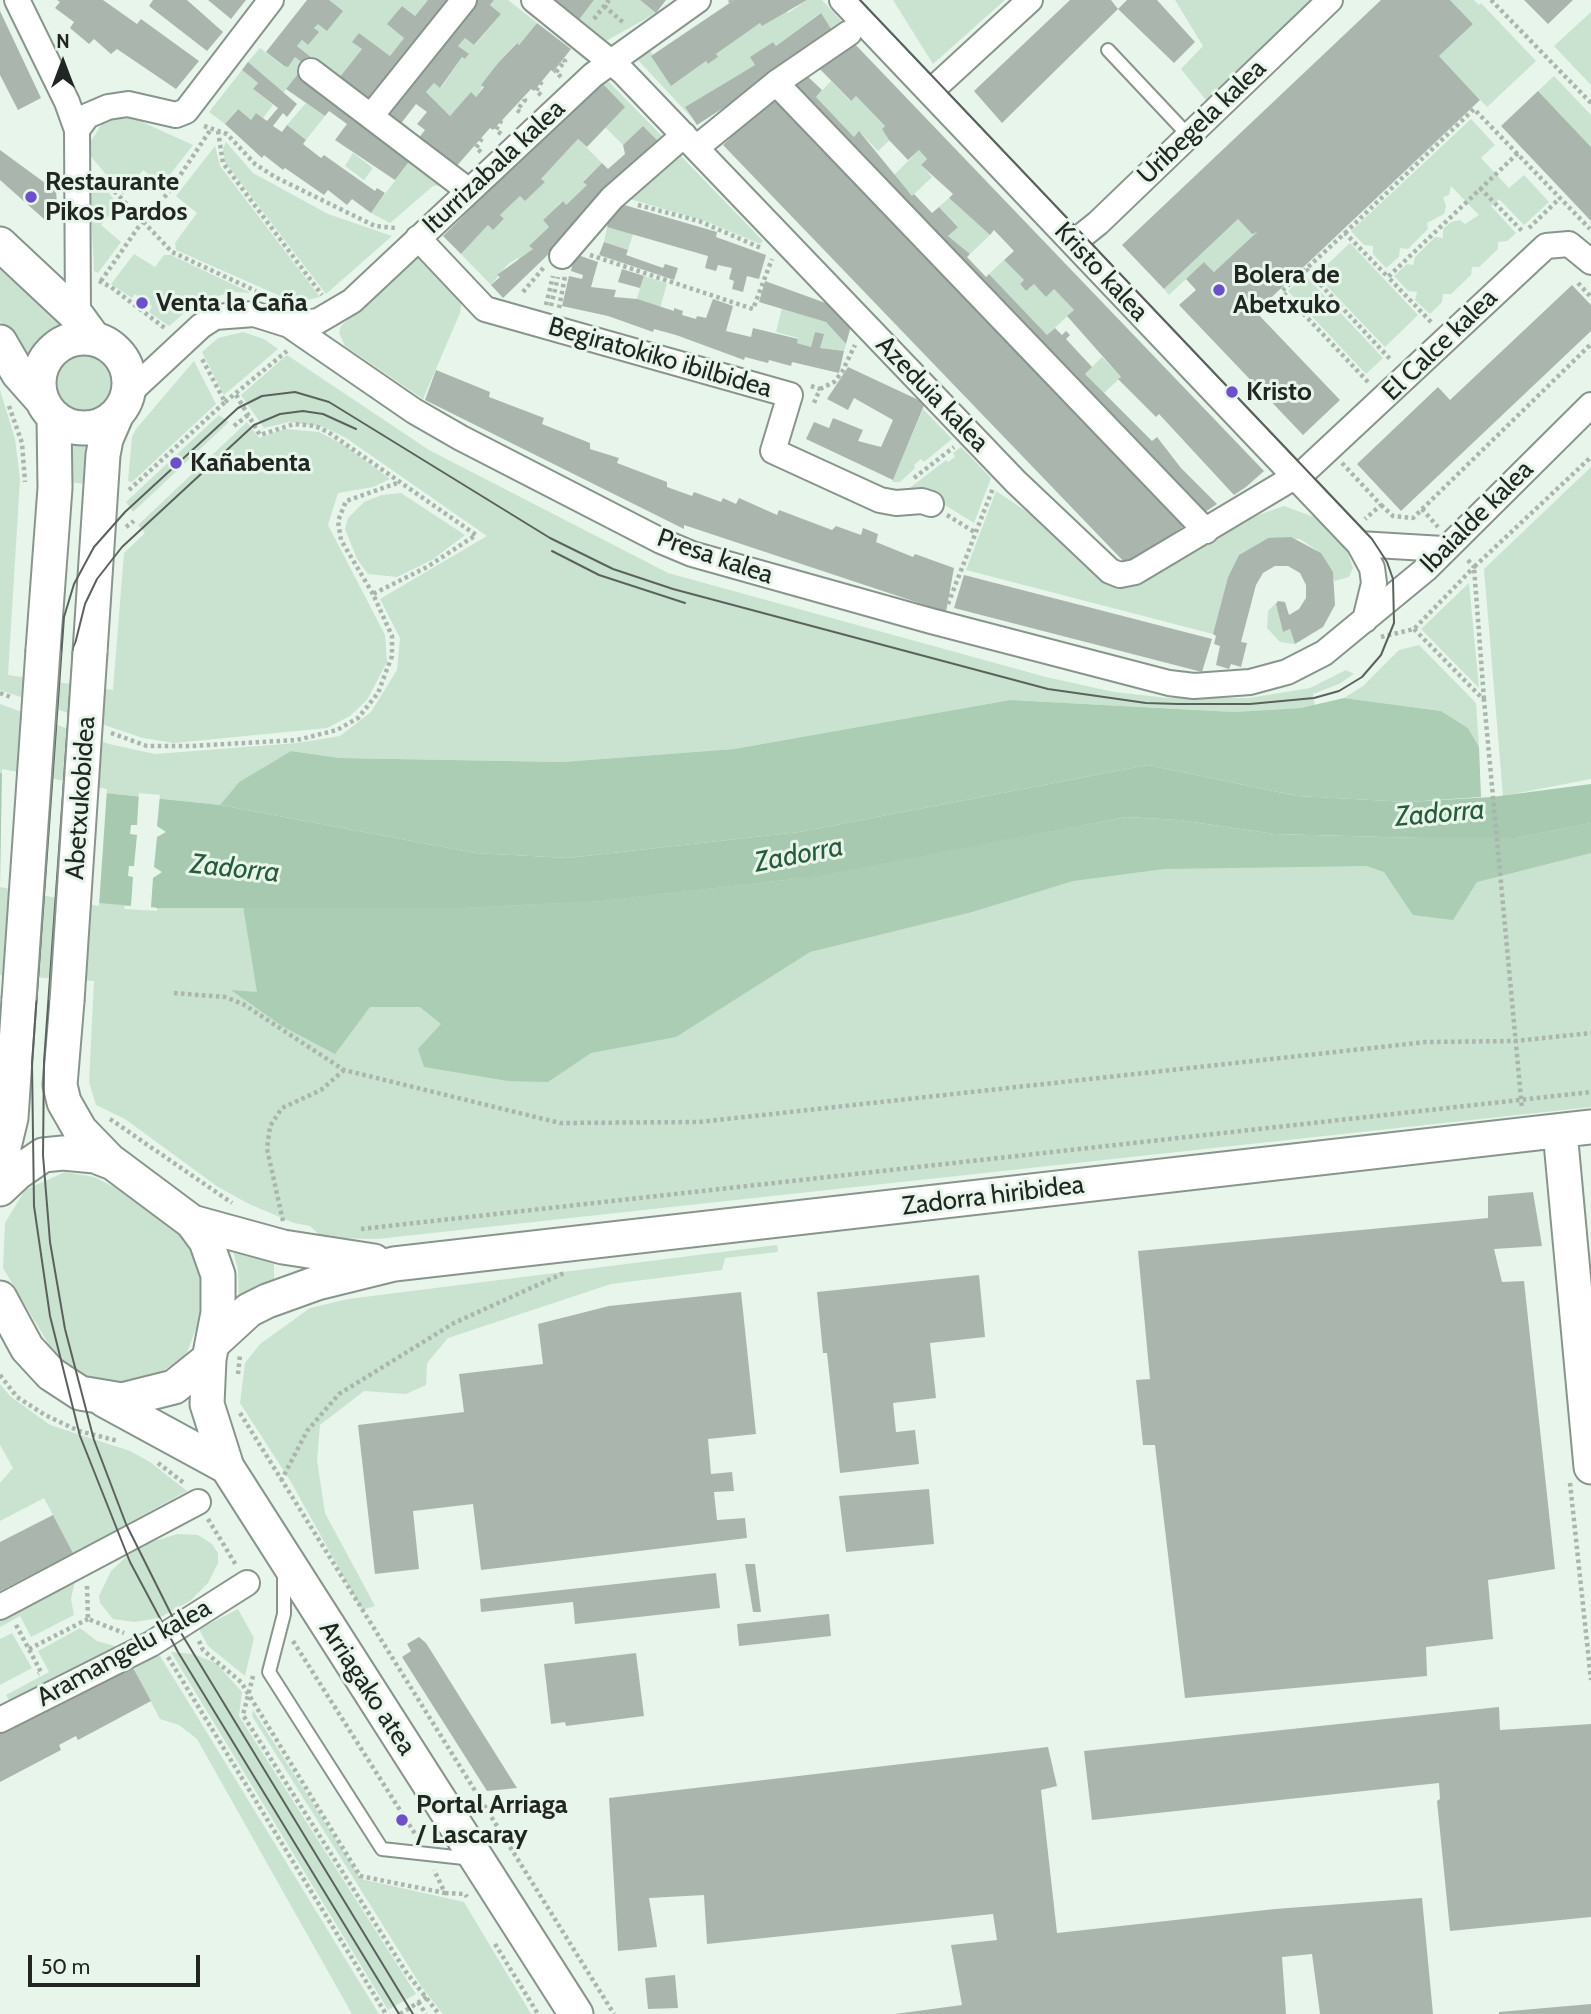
<!DOCTYPE html>
<meta charset="utf-8">
<style>
body{margin:0}
#map{position:relative;width:1591px;height:2014px;overflow:hidden;background:#e8f5eb;font-family:Cabin,sans-serif}
canvas{display:block}
.north{position:absolute;left:28px;top:28px;width:70px;height:70px;-webkit-text-stroke:5px #e8f5eb;paint-order:stroke;rotate:0deg;font-size:19px;font-weight:700;line-height:28px;text-align:center;color:#212622}
.north::after{content:'';display:block;margin:auto;width:24px;height:32px;background:#212622;clip-path:polygon(50% 0,100% 100%,50% 72%,0 100%)}
.scale{position:absolute;left:28px;top:1955px;width:172px;height:32px;box-sizing:border-box;border:4px solid #212622;border-top:0;padding-left:9px;font-size:21px;line-height:24px;white-space:nowrap;color:#212622;-webkit-text-stroke:5px #e8f5eb;paint-order:stroke}
</style>
<div id="map">
<canvas width="1591" height="2014"></canvas>
<div class="north">N</div>
<div class="scale">50 m</div>
</div>
<script>
const c = document.querySelector('canvas').getContext('2d');
c.lineJoin = 'round';
function paint(path, color) { c.fillStyle = color; c.fill(path, 'evenodd'); }
const shape = rows => new Path2D(rows.map(r => 'M' + r).join(''));
function stroke(path, color, width, dash) { c.strokeStyle = color; c.lineWidth = width; c.lineCap = dash ? 'butt' : 'round'; c.setLineDash(dash || []); c.stroke(path); }
function label(font, color, halo, rows, align = 'center') {
  c.font = font + ' Cabin,sans-serif'; c.lineWidth = 6; c.setLineDash([]); c.textBaseline = 'middle'; c.strokeStyle = halo; c.fillStyle = color; for (const [text, x, y, turn = 0] of rows) {
    c.save(); c.translate(x, y); c.rotate((+turn || 0) * Math.PI / 180); c.textAlign = isNaN(turn) ? turn : align; if (halo) c.strokeText(text, 0, 0); c.fillText(text, 0, 0); c.restore();
  }
}
const green = shape([
 [329,0,428,0,415,16,402,6,388,24,404,38,390,56,359,33,353,42,362,49,339,78,297,46,302,40,308,45,318,32,314,28],
 [494,0,508,0,537,23,519,45,516,43,497,64,476,97,471,93,450,116,426,92,434,83,441,88,462,57,465,59,469,55,458,46,465,38,475,45,501,14,490,5],
 [594,0,640,0,656,13,606,41,578,21],
 [807,0,822,0,846,26,835,35,820,13,776,46,773,42,751,57,755,65,685,107,692,118,638,60,650,50,671,86,706,61,708,64,717,58,716,54,760,23,786,11,788,13],
 [893,0,1005,0,933,64],
 [1175,0,1322,0,1214,110,1181,69,1203,46],
 [1450,0,1474,0,1479,5,1481,3,1536,61,1487,107,1439,56,1473,24],
 [1591,12,1591,85,1554,46],
 [260,48,283,66,288,66,295,57,305,65,283,93,248,62],
 [242,70,258,83,254,90,273,105,263,118,256,113,251,120,237,109,225,124,209,112],
 [1554,76,1591,115,1591,147,1538,91],
 [605,78,667,141,662,145,643,126,623,145,604,126,600,81],
 [831,81,850,101,856,96,885,126,882,129,891,139,878,151,860,132,854,137,816,97],
 [306,103,325,116,306,140,287,125],
 [129,116,193,145,162,185,143,170,123,195,89,154,91,141,101,125,108,120],
 [1471,119,1495,145,1481,158,1509,188,1524,175,1549,202,1524,225,1499,199,1491,206,1516,233,1507,241,1498,242,1498,249,1479,267,1472,267,1471,275,1451,294,1443,294,1442,302,1430,314,1415,300,1417,292,1408,291,1394,276,1407,264,1413,265,1415,257,1435,237,1443,238,1443,229,1451,222,1460,220,1465,224,1479,215,1451,186,1449,195,1443,197,1446,206,1444,214,1427,223,1428,229,1408,249,1400,248,1399,257,1386,268,1373,254,1373,246,1364,245,1351,231],
 [578,139,602,163,583,181,587,185,566,205,562,201,543,220,549,227,530,245,533,249,521,261,518,258,508,264,491,285,461,254,488,225,493,230,504,220,500,215,520,196,525,201,544,183,541,179],
 [226,142,253,173,328,214,392,236,326,294,225,162,223,149],
 [215,146,220,166,320,297,307,300,287,299,176,250,175,243,197,213,176,196],
 [919,150,927,159,921,165,932,177,912,196,893,176],
 [353,153,373,168,364,180,345,166],
 [678,153,763,241,760,244,708,222,630,199],
 [414,155,445,185,433,186,390,223,371,213],
 [89,169,118,204,101,225,121,242,98,273,94,271],
 [949,198,990,235,970,254,948,236,958,226,939,207],
 [1238,219,1251,233,1257,232,1214,272,1204,262,1169,295,1164,289],
 [607,227,633,234,628,250,604,242],
 [1350,243,1418,315,1385,347,1316,275],
 [0,253,63,322,59,334,44,342,33,361,26,365,0,321],
 [134,254,155,267,164,255,171,255,251,293,232,292,197,302,169,326,149,312,152,306,135,294,132,298,111,284],
 [417,255,423,255,463,292,460,313,423,399,345,346,339,333,341,326],
 [1004,260,1024,280,1020,284,1026,291,1034,284,1046,296,1054,289,1074,310,1047,335,989,274],
 [1305,275,1383,358,1366,374,1288,291],
 [644,276,667,283,660,308,636,301],
 [782,308,826,322,846,344,844,351,820,348,823,334,815,332,811,347,797,343,798,338,776,332],
 [243,332,264,339,278,349,224,395,202,352,218,338],
 '52 384a32 32 0 1 1 64 0a32 32 0 1 1-64 0Z',
 [287,355,429,450,668,573,1046,677,1114,692,1168,698,1249,698,1310,688,1346,670,1354,674,1339,684,1313,694,1315,706,1301,708,1234,712,1010,700,734,749,562,762,340,758,291,751,239,782,220,805,105,793,0,773,0,704,109,744,155,754,297,743,340,736,371,712,397,670,400,638,380,599,487,536,346,438,324,427,289,422,264,428,241,395],
 [1102,357,1121,377,1104,393,1085,374],
 [194,361,216,404,132,482,128,481,132,437,136,429],
 [0,390,15,439,20,479,8,675,113,690,124,553,145,533,138,525,247,422,259,438,285,429,319,432,344,445,390,479,373,487,338,493,328,525,385,635,387,662,367,700,350,716,327,728,174,743,143,738,0,690],
 [923,409,952,439,924,462,921,459,914,465,915,468,900,482,892,482],
 [219,415,229,422,133,512,126,502],
 [71,439,92,441,88,484,67,482],
 [961,447,991,478,974,523,927,494,907,490,946,460,948,462,955,457,953,453],
 [1591,467,1591,779,1503,796,1484,569],
 [996,491,1054,530,1104,577,1167,568,1247,519,1284,506,1314,517,1347,551,1353,568,1349,577,1335,581,1321,553,1300,539,1268,538,1239,555,1228,577,1213,634,966,570],
 [401,493,465,535,432,560,397,577,368,574,357,559,345,529,348,518,364,502,382,495],
 [1469,583,1479,688,1421,629],
 [1278,601,1276,604,1283,632,1290,629,1295,644,1280,642,1267,628,1268,611],
 [1419,645,1476,703,1479,747,1468,728,1441,711,1344,698,1363,686,1399,650],
 [1591,823,1591,1107,377,1239,323,1238,310,1226,294,1223,249,1204,218,1187,125,1119,96,1105,89,1082,94,981,0,975,0,884,243,906,299,906,1516,838],
 [65,1172,94,1177,120,1190,177,1233,190,1247,202,1277,205,1305,186,1355,160,1373,134,1382,102,1383,67,1368,51,1348,3,1268,5,1223,25,1190],
 [231,1243,274,1257,274,1286,239,1303,238,1270],
 [777,1245,778,1252,725,1258,722,1270,611,1284,448,1338,427,1363,426,1385,406,1394,364,1391,320,1425,317,1460,325,1513,375,1606,362,1610,291,1482,240,1403,245,1363,260,1344,310,1308,348,1299],
 [0,1384,10,1396,50,1425,130,1451,150,1462,187,1491,73,1553,44,1498,0,1521,0,1483,13,1468,0,1445],
 [178,1534,198,1535,212,1544,218,1553,218,1563,208,1583,190,1601,159,1618,134,1622,113,1619,100,1603,99,1596,111,1571,127,1556,151,1542],
 [75,1581,71,1599,74,1615,31,1637,20,1616,0,1627,0,1614],
 [238,1609,254,1638,245,1676,208,1646,199,1629],
 [80,1628,97,1641,118,1647,11,1704,6,1695,49,1672,38,1651],
 [12,1633,32,1668,0,1685,0,1639],
 [157,1651,379,2014,352,2014,197,1739,179,1725,160,1719,131,1664],
 [171,1652,193,1654,216,1663,242,1692,239,1716,416,1994,388,2010],
 [253,1710,361,1879,464,1902,531,2014,443,2014,421,1986,252,1716]
]);
const forest = shape([
 [1344,698,1441,711,1468,728,1479,747,1481,797,1408,802,1297,796,1148,765,799,832,568,858,475,853,220,805,239,782,291,751,340,758,562,762,734,749,1010,700,1234,712,1301,708],
 [1126,817,1179,820,1275,834,1423,838,1516,838,1591,823,1591,853,1477,882,1453,920,1413,915,1384,872,1367,866,1164,869,1073,881,972,912,810,952,676,1037,591,1053,548,1082,508,1081,424,1067,418,1049,441,1024,420,1007,370,1007,335,1054,282,1026,231,990,257,992,243,906,463,908,602,901,794,879]
]);
const water = shape([
 [1148,765,1297,796,1408,802,1492,797,1591,784,1591,823,1516,838,1423,838,1275,834,1179,820,1126,817,811,877,602,901,463,908,157,908,99,903,0,883,0,773,105,793,220,805,475,853,568,858,799,832]
]);
const pier = shape([
 [2,769,107,789,99,906,0,887],
 [139,793,160,795,157,826,166,832,157,837,154,867,162,872,153,878,151,907,157,908,157,911,124,909,125,906,131,906,133,877,128,876,129,866,134,866,137,835,130,834,131,825,137,825]
]);
const building = shape([
 [57,0,103,0,137,24,141,19,199,61,176,89,117,49,111,54,94,39,89,44,70,28,74,22,55,8,60,2],
 [153,0,187,0,223,32,207,51,149,6],
 [208,0,246,0,231,19],
 [307,0,329,0,343,11,327,31,318,24,314,28,319,32,308,45,302,40,297,46,311,57,305,65,295,57,288,67,284,66,266,52],
 [428,0,455,0,372,105,339,78,362,49,352,42,359,33,390,56,404,38,387,24,402,6,415,16],
 [472,0,494,0,490,5,501,14,474,45,465,38,458,46,469,54,465,59,462,57,440,88,434,83,426,92,450,116,471,92,476,97,484,87,481,85,498,63,517,43,519,45,537,23,571,49,553,72,551,70,534,91,531,89,493,130,490,128,454,169,417,140,425,130,417,124,427,112,416,104,399,126,383,114],
 [550,0,594,0,578,21],
 [640,0,666,0,656,13],
 [734,0,807,0,762,26,760,23,716,54,718,57,708,64,706,61,671,86,651,56],
 [1070,0,1111,0,1118,9,1002,123,974,91],
 [1127,0,1157,0,1195,42,1174,63,1118,9],
 [1381,0,1450,0,1473,24,1439,56,1480,100,1256,312,1340,400,1303,435,1179,305,1196,290,1186,279,1204,262,1214,272,1257,232,1252,234,1238,219,1164,289,1122,245],
 [1524,0,1573,0,1548,24],
 [0,11,41,98,18,110,0,75],
 [821,13,835,35,697,125,685,107,755,65,750,57,773,42,776,46],
 [851,40,1264,471,1246,487,1234,495,1159,414,1156,417,1118,379,1121,377,1067,316,1074,310,1054,289,1046,297,1034,284,1026,291,1020,284,1024,280,1004,260,1014,251,994,230,990,235,949,198,953,194,921,165,927,159,919,150,908,160,889,140,882,129,885,126,856,96,851,101,815,64],
 [248,62,297,104,287,117,283,113,273,126,282,132,287,125,306,140,303,144,321,158,324,155,375,191,377,188,385,193,371,213,352,199,347,205,328,190,324,195,285,168,283,170,264,155,262,158,225,124,238,109,251,120,256,113,267,121,278,108,253,89,258,83,242,70],
 [301,70,414,155,395,180,335,140,347,124,329,111,325,116,286,89],
 [803,72,822,90,816,97,854,137,859,131,912,196,914,194,932,213,939,207,958,227,948,236,970,254,967,257,986,277,989,274,1047,335,1055,328,1062,335,1066,331,1070,335,1066,339,1092,367,1085,374,1152,441,1157,437,1181,468,1217,504,1199,516,784,84],
 [600,81,625,107,587,147,578,139,541,179,545,182,525,201,520,196,500,215,504,219,493,230,488,225,461,254,443,236],
 [778,91,1188,523,1128,566,723,145],
 [1538,91,1591,147,1591,221,1501,126],
 [643,126,662,145,503,298,491,285,500,277,497,275,533,249,529,246,549,227,543,220,563,201,566,205,587,185,583,182,602,163,608,169,625,154,623,145],
 [0,150,56,191,57,204,44,219,0,180],
 [614,202,717,232,716,237,766,255,759,279,747,276,743,292,732,289,734,281,729,279,732,268,718,265,716,271,705,268,708,256,607,227],
 [604,242,628,250,626,255,663,268,665,264,678,268,674,280,599,255],
 [575,254,598,262,591,287,616,290,614,297,637,299,674,311,674,308,683,311,682,315,696,319,697,316,706,318,713,299,733,306,726,331,751,337,753,328,798,339,797,343,811,347,815,332,824,334,820,348,844,351,839,373,792,362,791,366,769,360,768,363,745,357,744,360,676,335,654,329,653,332,608,316,562,306,569,276,582,279,583,275,571,271],
 [622,269,644,276,640,288,618,282],
 [765,281,831,305,851,326,846,344,826,322,759,302],
 [1572,285,1591,305,1591,331,1401,511,1357,464,1438,387,1450,400],
 [848,367,925,403,893,480,806,439,814,422,829,428,833,418,863,430,858,441,881,447,893,420,854,398,848,410,827,399],
 [436,370,490,392,489,397,544,418,542,424,590,443,590,449,619,458,617,463,667,482,667,487,692,496,694,492,721,502,723,498,736,504,739,498,777,515,779,510,832,530,836,526,861,535,863,528,878,534,876,542,913,557,915,554,954,568,946,612,684,525,684,529,425,400],
 [1291,537,1321,553,1333,572,1335,605,1323,627,1295,644,1290,629,1283,632,1276,604,1278,601,1285,602,1289,615,1299,609,1306,598,1306,585,1300,573,1288,566,1275,566,1263,573,1256,585,1241,642,1247,643,1241,667,1231,664,1229,669,1216,665,1220,646,1214,644,1216,636,1213,634,1228,577,1239,555,1268,538],
 [964,575,1212,639,1202,672,954,608],
 [1533,1192,1542,1246,1494,1249,1502,1282,1524,1281,1555,1569,1488,1580,1493,1639,1426,1647,1427,1676,1185,1698,1155,1445,1143,1445,1136,1380,1150,1379,1138,1251,1488,1218,1488,1196],
 [979,1275,985,1337,930,1343,936,1398,893,1403,896,1432,915,1430,919,1464,840,1473,827,1353,823,1353,817,1292],
 [741,1292,756,1434,708,1439,711,1474,732,1472,734,1491,714,1492,717,1520,745,1518,747,1538,481,1570,473,1504,413,1511,419,1569,375,1574,358,1425,464,1412,459,1374,543,1364,538,1324,609,1306],
 [929,1489,934,1544,846,1552,839,1496],
 [53,1515,73,1553,0,1591,0,1542],
 [745,1564,755,1564,761,1612,753,1612],
 [716,1573,720,1608,575,1624,573,1602,481,1612,480,1599],
 [829,1614,831,1636,739,1646,737,1624],
 [419,1637,426,1643,517,1788,487,1791,402,1657,411,1651,407,1644],
 [636,1653,644,1716,566,1726,565,1722,551,1724,544,1664],
 [131,1664,151,1701,78,1740,76,1736,59,1745,61,1750,0,1782,0,1733],
 [1499,1707,1500,1730,1591,1724,1591,1917,1450,1931,1437,1801,1440,1799,1439,1783,1092,1820,1084,1751],
 [1048,1747,1057,1786,1041,1790,1057,1933,1275,1909,1422,1898,1433,2014,1320,2014,1312,1954,1282,1957,1286,2014,895,2014,962,2005,951,1945,997,1940,993,1914,707,1944,704,1895,649,1898,657,1947,618,1951,609,1798],
 [675,1975,678,2008,648,2009,645,1978],
 [1591,2004,1591,2014,1499,2014,1499,2012]
]);
const path = shape([
 [730,0,731,2],
 [1491,0,1591,103],
 [604,6,625,24],
 [594,19,609,0],
 [561,77,556,72,565,61,563,60],
 [541,95,536,91,542,81],
 [520,112,517,110,525,100,523,98],
 [204,126,227,134,255,164,275,177,375,226,395,228],
 [218,131,223,163,322,295],
 [501,134,496,130,502,119],
 [481,152,476,148,482,138],
 [100,176,172,252,256,291],
 [1480,188,1524,233],
 [638,205,699,221,761,248],
 [1529,228,1560,198],
 [1345,233,1474,109,1590,229],
 [590,255,753,309,772,259],
 [1306,269,1391,360],
 [99,281,111,287,166,329],
 [101,281,142,222,169,192,211,129],
 [1578,283,1591,297],
 [523,292,545,266],
 [546,305,553,276],
 [551,306,558,277],
 [559,308,565,276],
 [1431,322,1388,277,1518,153],
 [1368,382,1282,291,1345,233,1388,277],
 [811,386,820,389,813,405],
 [820,389,834,382,842,372,855,345],
 [225,402,287,351],
 [9,406,22,443,25,482],
 [234,426,248,415],
 [1342,463,1381,505,1365,519],
 [914,478,954,447],
 [129,490,225,402,201,357],
 [1381,505,1393,516,1413,518,1591,344],
 [1422,509,1438,527],
 [947,515,976,533],
 [126,527,134,521],
 [373,594,341,540,338,521,346,501,400,482],
 [948,604,993,488],
 [1414,629,1484,700,1522,1109],
 [1381,637,1414,629,1474,567,1467,559],
 [0,693,13,698],
 [1484,699,1474,567,1591,457],
 [111,733,147,746,191,746,297,740,337,730,358,718,378,693,392,656,392,636,373,594,427,567,476,535,328,432,315,426,294,424,260,435,235,393],
 [174,993,225,997,243,1004,344,1070,560,1123,699,1122,1426,1042,1515,1041,1591,1033],
 [110,1119,232,1203],
 [283,1221,267,1149,270,1126,282,1108,321,1090,344,1070],
 [361,1229,1591,1092],
 [238,1374,240,1355],
 [0,1375,17,1397,45,1415,79,1431,118,1441],
 [240,1413,614,2014],
 [158,1463,184,1483],
 [281,1481,307,1431,339,1394,454,1323,564,1273],
 [1570,1483,1591,1680],
 [208,1519,236,1565],
 [87,1586,88,1619,124,1633],
 [16,1625,41,1672,38,1674],
 [199,1641,203,1650,241,1682,360,1876,445,1893,434,1870],
 [293,1641,417,1837],
 [29,1649,88,1619],
 [168,1657,386,2014],
 [253,1676,243,1715,406,1972,439,2014],
 [445,1893,465,1894,467,1897],
 [495,1944,538,2014],
 [418,2002,426,2014],
 [400,2014,427,1997]
]);
const lane = shape([
 [1108,50,1188,135],
 [284,1570,284,1614,269,1672,382,1849,473,1859]
]);
const street = shape([
 [17,0,67,102,77,130,78,317],
 [534,0,623,72,1016,482,1110,571,1120,575,1135,572,1306,470,1546,246,1569,244,1591,262],
 [842,0,1359,544,1372,568,1374,583,1365,620],
 [311,71,469,191],
 [776,83,1206,531],
 [931,91,1030,0],
 [371,116,464,0],
 [77,130,87,116,108,107,128,104,176,115,186,111,271,0],
 [696,148,776,83,849,33],
 [418,238,485,309,790,395,773,451,880,500,896,503,922,501,931,504],
 [1073,243,1098,223,1330,0],
 [562,256,612,198,684,135],
 [289,325,318,321,352,301,593,75,698,0],
 [129,393,201,326,215,317,254,314,289,325,414,411,461,438,661,541,692,554,931,621,1169,683,1194,686,1250,682,1287,672,1324,653,1426,569,1591,405],
 [1359,544,1443,549],
 [0,1607,198,1502],
 [0,1720,151,1644,247,1583]
]);
const secondary = shape([
 [0,244,78,317,94,339],
 '39 383a45 45 0 1 1 90 0a45 45 0 1 1-90 0Z',
 [0,342,18,373,41,399],
 [43,650,55,488,54,418],
 [90,652,103,455,106,439,116,416],
 [67,1001,60,1085,64,1102,80,1130,111,1162],
 [1560,1131,1591,1467],
 [4,1183,4,1147,11,1118,19,999],
 [0,1189,17,1173,43,1155,63,1153,95,1156,113,1163,192,1222,206,1241,218,1275,218,1313,209,1359,207,1404,227,1467,576,2014],
 [192,1222,283,1247,374,1261],
 [0,1298,27,1348,51,1374,80,1393,122,1400,174,1387,209,1359],
 [212,1344,249,1310,267,1301,317,1283,394,1264,1591,1127],
 [104,1400,227,1467]
]);
const tram = shape([
 [356,429,323,414,303,411,280,414,254,425,122,547,97,579,85,604,73,652,44,1062,43,1155,50,1242,65,1329,94,1440,126,1524,178,1628,413,2014],
 [552,551,599,575,685,603],
 [399,2014,178,1652,130,1562,80,1436,50,1316,34,1206,32,1063,64,617,74,584,94,547,125,512,238,408,262,396,295,392,329,402,550,538,613,569,673,589,1048,689,1146,703,1178,704,1250,704,1314,698,1339,691,1362,677,1381,655,1394,623,1393,579,1387,562,1372,539,860,0]
]);
const secondaryBridge = shape([
 [19,999,43,650],
 [67,1001,90,652]
]);
const markers = [
 [31,197,7,"#6b50ca"],
 [1219,290,7,"#6b50ca"],
 [142,303,7,"#6b50ca"],
 [1232,392,7,"#6b50ca"],
 [176,463,7,"#6b50ca"],
 [402,1820,7,"#6b50ca"]
];
const streetNames = [
 ["Uribegela kalea",1202,122,-44],
 ["Iturrizabala kalea",494,167,-43],
 ["Kristo kalea",1101,272,47],
 ["El Calce kalea",1440,345,-44],
 ["Begiratokiko ibilbidea",660,358,16],
 ["Azeduia kalea",932,394,46],
 ["Ibaialde kalea",1477,517,-45],
 ["Presa kalea",715,557,19],
 ["Abetxukobidea",81,798,-86],
 ["Zadorra hiribidea",993,1196,-7],
 ["Aramangelu kalea",124,1653,-29],
 ["Arriagako atea",367,1688,57]
];
const poiNames = [
 ["Restaurante",45,182],
 ["Pikos Pardos",45,212],
 ["Bolera de",1233,275],
 ["Abetxuko",1233,305],
 ["Venta la Caña",156,303],
 ["Kristo",1246,392],
 ["Kañabenta",190,463],
 ["Portal Arriaga",416,1805],
 ["/ Lascaray",416,1835]
];
const waterNames = [
 ["Zadorra",1440,814,-5],
 ["Zadorra",799,855,-11],
 ["Zadorra",235,869,6]
];
paint(green, '#c9e3d0');
paint(forest, '#aacdb3');
paint(water, '#a6c9af');
paint(pier, '#e8f5eb');
paint(building, '#aab6ad');
stroke(lane, '#89958c', 16);
stroke(street, '#89958c', 28);
stroke(secondary, '#89958c', 37);
stroke(path, '#aab5ad', 4.5, [3.5, 3.5]);
stroke(lane, '#fff', 12);
stroke(street, '#fff', 24);
stroke(secondary, '#fff', 33);
stroke(tram, '#5b625d', 2);
stroke(secondaryBridge, '#89958c', 37, []);
stroke(secondaryBridge, '#fff', 33);
for (const [x, y, r, color] of markers) { const dot = new Path2D(); dot.arc(x, y, r, 0, 2 * Math.PI); c.fillStyle = color; c.fill(dot); stroke(dot, '#e8f5eb', 2.5); }
label('26px', '#212622', '#e8f5eb', streetNames);
label('bold 26px', '#212622', '#e8f5eb', poiNames, 'left');
label('italic 28px', '#265c39', '#e8f5eb', waterNames);
</script>
